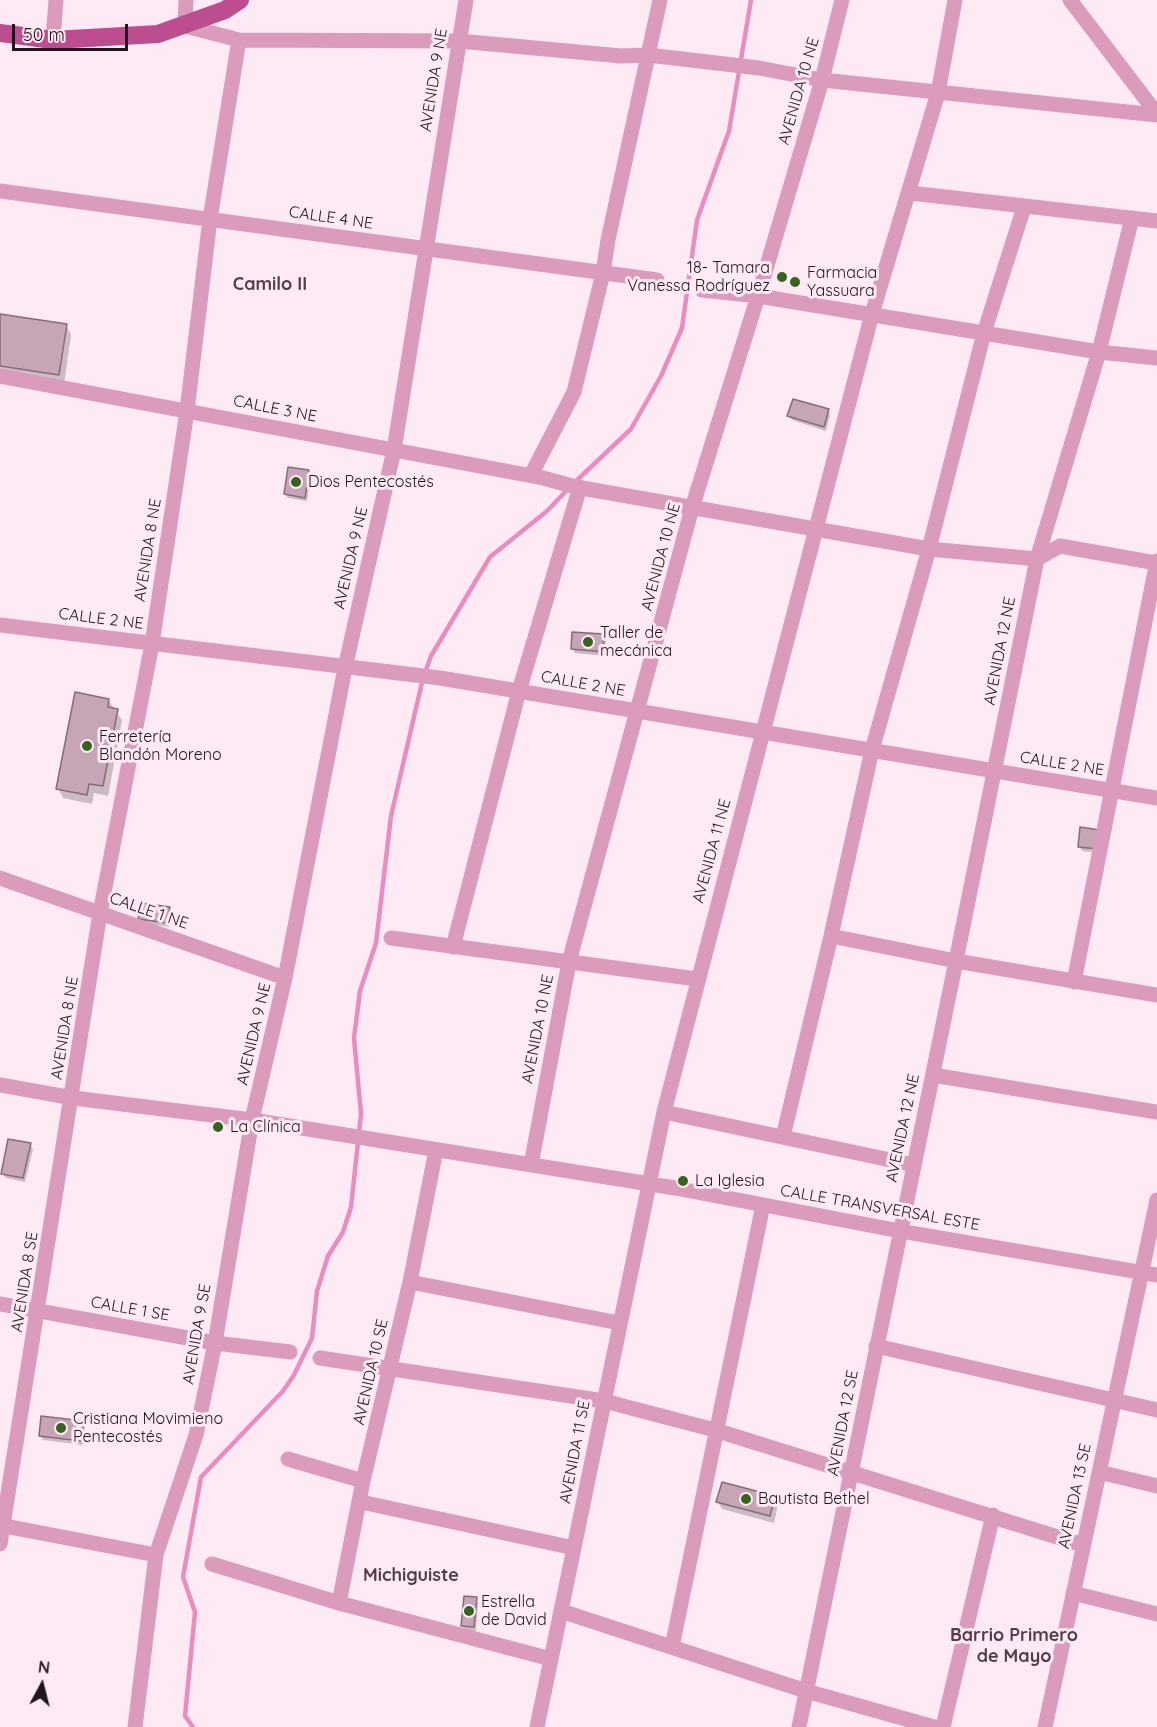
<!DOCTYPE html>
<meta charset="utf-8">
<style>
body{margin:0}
#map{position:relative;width:1157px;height:1727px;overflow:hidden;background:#feeaf4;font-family:Quicksand,sans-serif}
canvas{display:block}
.north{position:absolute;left:12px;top:1655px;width:60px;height:60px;-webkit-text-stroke:4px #feeaf4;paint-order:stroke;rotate:7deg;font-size:16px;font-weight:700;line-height:24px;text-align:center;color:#22161c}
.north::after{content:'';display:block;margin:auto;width:21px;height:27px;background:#22161c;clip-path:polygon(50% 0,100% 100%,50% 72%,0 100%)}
.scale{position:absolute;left:12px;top:24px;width:116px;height:27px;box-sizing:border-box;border:3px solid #22161c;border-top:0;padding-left:8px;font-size:18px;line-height:21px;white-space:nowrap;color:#22161c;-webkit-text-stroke:4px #feeaf4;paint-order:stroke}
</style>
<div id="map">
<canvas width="1157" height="1727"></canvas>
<div class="north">N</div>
<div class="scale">50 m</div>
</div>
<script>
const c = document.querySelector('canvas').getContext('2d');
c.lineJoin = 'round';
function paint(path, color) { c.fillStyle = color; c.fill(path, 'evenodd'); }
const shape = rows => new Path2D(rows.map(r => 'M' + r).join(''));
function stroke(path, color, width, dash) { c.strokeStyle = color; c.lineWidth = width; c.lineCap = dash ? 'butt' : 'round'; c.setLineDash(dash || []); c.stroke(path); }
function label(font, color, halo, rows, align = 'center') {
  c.font = font + ' Quicksand,sans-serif'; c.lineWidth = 6; c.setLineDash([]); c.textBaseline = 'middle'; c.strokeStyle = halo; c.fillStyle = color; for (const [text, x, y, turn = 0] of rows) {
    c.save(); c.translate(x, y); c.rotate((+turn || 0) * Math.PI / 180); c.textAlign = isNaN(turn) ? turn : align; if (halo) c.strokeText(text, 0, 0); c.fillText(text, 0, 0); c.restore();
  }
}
const shadow = shape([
 [0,315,66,325,71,335,64,385,0,375],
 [828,411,830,415,826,431,792,420,789,416],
 [308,472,311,476,307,501,288,498,285,494],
 [603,636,606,640,605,656,575,653,572,648],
 [108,700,122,720,108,796,94,793,92,804,63,798,58,788],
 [1081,829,1100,853,1082,851,1079,846],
 [169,908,171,912,169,927,143,923,140,918],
 [30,1144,33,1149,25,1182,6,1178,3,1174],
 [83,1423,85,1427,83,1445,43,1440,40,1435],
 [774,1497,778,1504,774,1523,722,1509,718,1502],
 [476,1598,478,1603,476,1631,465,1630,462,1625]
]);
const stream = shape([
 [574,483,631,429,661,376,682,328,697,220,729,131,751,0],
 [193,1727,185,1716,195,1612,183,1577,201,1477,283,1391,294,1375,312,1338,317,1291,328,1256,343,1232,351,1207,361,1114,354,1038,360,991,376,943,391,816,423,678,431,656,490,557,547,511,568,489]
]);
const building = shape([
 [0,314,67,324,59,375,0,366,0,314],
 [793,399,829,409,824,427,787,416,793,399],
 [288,467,309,470,305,498,284,494,288,467],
 [572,632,604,634,603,652,571,649,572,632],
 [75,692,109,699,108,707,118,709,103,786,89,784,87,795,56,789,75,692],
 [1080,827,1100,830,1098,849,1078,847,1080,827],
 [141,903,170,907,167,923,138,919,141,903],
 [8,1139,31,1143,23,1178,1,1174,8,1139],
 [41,1416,84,1421,81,1441,39,1436,41,1416],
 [722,1482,775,1496,770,1516,716,1502,722,1482],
 [464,1596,477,1597,474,1627,461,1626,464,1596]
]);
const minor = shape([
 [186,0,185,26,239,40,459,41,621,56,648,55,759,68,822,80,1157,115],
 [1070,0,1157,114],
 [53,40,56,0],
 [0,191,657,280],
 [910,193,1157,221],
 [702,290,758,296,1099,352,1157,358],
 [0,376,543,478,576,487,929,549,1037,559,1060,546,1157,563],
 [531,475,574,392,603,273,608,240,660,0],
 [0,625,440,678,1157,798],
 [0,878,285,978],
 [831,936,956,961,1037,559,1099,352,1132,218],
 [391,938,697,979],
 [453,947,519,691,580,487],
 [1074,982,1157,561],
 [933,1075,1157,1112],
 [0,1085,73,1098,252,1120,675,1188,900,1231,1157,1275],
 [664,1112,914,1165],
 [783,1137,831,936,872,750,929,549,984,333,1024,207],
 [531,1165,569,962,692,508,758,296,822,80,842,0],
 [410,1282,619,1323],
 [0,1304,215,1343,290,1352],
 [876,1346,1157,1410],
 [320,1358,604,1401,715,1430,1083,1545],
 [288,1459,363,1481],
 [1099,1472,1157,1486],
 [361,1502,574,1548],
 [0,1525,156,1555],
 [0,1544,100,913,152,644,187,411,210,219,239,40],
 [212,1564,339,1603,551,1659],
 [1073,1593,1157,1614],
 [339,1603,363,1481,410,1282,436,1150],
 [561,1611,806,1691,934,1727],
 [672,1647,763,1205],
 [135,1727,156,1555,196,1435,215,1343,252,1120,285,978,345,668,394,450,466,0],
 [537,1727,664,1112,872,314,938,93,955,0],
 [799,1727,956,961,1157,995],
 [943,1727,993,1515],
 [1045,1727,1157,1200]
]);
const major = shape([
 [0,33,53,40,158,34,225,10,240,0]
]);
const markers = [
 [782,277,6,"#376321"],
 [795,282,6,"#376321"],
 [296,482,6,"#376321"],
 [588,642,6,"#376321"],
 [87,746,6,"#376321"],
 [218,1127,6,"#376321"],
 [683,1181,6,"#376321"],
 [61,1428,6,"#376321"],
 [746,1499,6,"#376321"],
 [469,1611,6,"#376321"]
];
const streetNames = [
 ["AVENIDA 9 NE",434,80,-81],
 ["AVENIDA 10 NE",799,91,-74],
 ["CALLE 4 NE",331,218,8],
 ["CALLE 3 NE",275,409,11],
 ["AVENIDA 8 NE",148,550,-81],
 ["AVENIDA 10 NE",661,557,-75],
 ["AVENIDA 9 NE",351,558,-77],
 ["CALLE 2 NE",101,619,7],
 ["AVENIDA 12 NE",1000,651,-79],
 ["CALLE 2 NE",583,684,10],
 ["CALLE 2 NE",1062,764,9],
 ["AVENIDA 11 NE",712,851,-75],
 ["CALLE 1 NE",149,911,19],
 ["AVENIDA 8 NE",65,1028,-81],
 ["AVENIDA 10 NE",538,1029,-79],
 ["AVENIDA 9 NE",254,1034,-77],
 ["AVENIDA 12 NE",903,1128,-78],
 ["CALLE TRANSVERSAL ESTE",880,1208,10],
 ["AVENIDA 8 SE",25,1282,-81],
 ["CALLE 1 SE",130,1309,10],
 ["AVENIDA 9 SE",197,1334,-80],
 ["AVENIDA 10 SE",371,1372,-77],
 ["AVENIDA 12 SE",843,1423,-79],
 ["AVENIDA 11 SE",575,1452,-79],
 ["AVENIDA 13 SE",1075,1496,-78]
];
const poiNames = [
 ["18- Tamara",770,268,"right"],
 ["Vanessa Rodríguez",770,286,"right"],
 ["Farmacia",807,273],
 ["Yassuara",807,291],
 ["Dios Pentecostés",308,482],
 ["Taller de",600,633],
 ["mecánica",600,651],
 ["Ferretería",99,737],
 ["Blandón Moreno",99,755],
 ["La Clínica",230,1127],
 ["La Iglesia",695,1181],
 ["Cristiana Movimieno",73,1419],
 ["Pentecostés",73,1437],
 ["Bautista Bethel",758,1499],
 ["Estrella",481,1602],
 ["de David",481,1620]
];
const neighbourhoodNames = [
 ["Camilo II",270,285],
 ["Michiguiste",411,1576],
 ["Barrio Primero",1014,1636],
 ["de Mayo",1014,1657]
];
paint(shadow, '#0003');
stroke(stream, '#e98cbf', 4.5);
paint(building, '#c6a6b6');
stroke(building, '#886b7a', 1.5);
stroke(minor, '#da9bbc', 15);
stroke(major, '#bc4d8f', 18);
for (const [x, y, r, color] of markers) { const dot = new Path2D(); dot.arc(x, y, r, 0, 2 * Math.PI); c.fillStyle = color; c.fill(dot); stroke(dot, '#feeaf4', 2); }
label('16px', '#22161c', '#feeaf4', streetNames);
label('16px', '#22161c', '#feeaf4', poiNames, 'left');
label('bold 18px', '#563b49', '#feeaf4', neighbourhoodNames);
</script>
